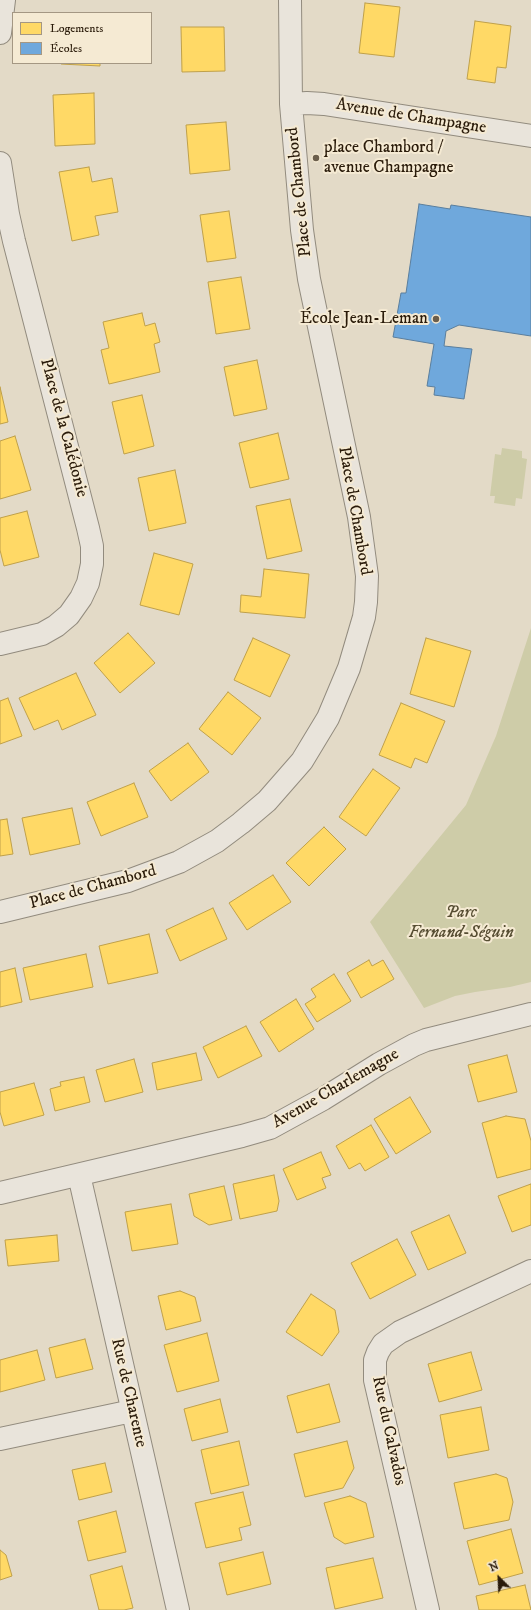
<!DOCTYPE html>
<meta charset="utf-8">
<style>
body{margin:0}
#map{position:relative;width:531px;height:1610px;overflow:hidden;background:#e3dac7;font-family:"IM FELL DW Pica",serif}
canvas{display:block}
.legend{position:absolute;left:12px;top:12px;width:140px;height:52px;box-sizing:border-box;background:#f5ead3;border:1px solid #a49783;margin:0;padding:5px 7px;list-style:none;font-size:12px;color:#2a1b0a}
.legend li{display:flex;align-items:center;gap:8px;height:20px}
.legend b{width:20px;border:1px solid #a49783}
.north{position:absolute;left:479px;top:1558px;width:40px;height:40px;-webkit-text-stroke:3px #f5ead3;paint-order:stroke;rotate:336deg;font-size:11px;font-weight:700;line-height:16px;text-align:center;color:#2a1b0a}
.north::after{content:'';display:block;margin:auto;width:14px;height:18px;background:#2a1b0a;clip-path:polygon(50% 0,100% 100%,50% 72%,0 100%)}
</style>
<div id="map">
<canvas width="531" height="1610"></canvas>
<ul class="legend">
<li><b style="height:11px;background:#ffd966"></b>Logements</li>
<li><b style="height:11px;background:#6fa8dc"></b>Écoles</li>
</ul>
<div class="north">N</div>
</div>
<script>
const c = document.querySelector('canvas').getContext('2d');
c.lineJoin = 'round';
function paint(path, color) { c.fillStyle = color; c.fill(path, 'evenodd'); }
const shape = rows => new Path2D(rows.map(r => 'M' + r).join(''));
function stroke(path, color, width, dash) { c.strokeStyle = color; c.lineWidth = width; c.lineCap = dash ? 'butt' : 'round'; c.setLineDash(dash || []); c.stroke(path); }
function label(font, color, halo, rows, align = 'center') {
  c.font = font + ' "IM FELL DW Pica",serif'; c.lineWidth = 4; c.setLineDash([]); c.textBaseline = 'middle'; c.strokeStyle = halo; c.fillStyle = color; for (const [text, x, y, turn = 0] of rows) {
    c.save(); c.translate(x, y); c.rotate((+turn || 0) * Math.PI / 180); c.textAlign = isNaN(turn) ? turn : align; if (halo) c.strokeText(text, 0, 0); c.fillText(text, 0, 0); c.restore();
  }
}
const green = shape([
 [502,448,522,451,522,458,527,459,522,499,516,498,515,506,494,503,495,496,490,496,495,454,501,455],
 [531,628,531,982,510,987,475,992,455,996,424,1008,370,922,466,805,496,736]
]);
const homes = shape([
 [365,3,400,7,394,57,359,53,365,3],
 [475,21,511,26,506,68,497,67,495,83,467,79,475,21],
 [181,27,224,27,225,71,182,72,181,27],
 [61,63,100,63,100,66,61,64,61,63],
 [94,93,95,144,55,146,53,95,94,93],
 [226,122,230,170,190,174,186,125,226,122],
 [89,167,92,182,112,178,118,212,95,216,99,235,72,241,59,172,89,167],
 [229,211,236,258,207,262,200,215,229,211],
 [241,277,250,329,216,334,208,282,241,277],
 [142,313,145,326,155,323,160,342,154,344,160,372,109,384,101,350,109,348,103,322,142,313],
 [257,360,267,409,234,416,224,367,257,360],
 [0,387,8,422,0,424,0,387],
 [142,395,154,446,124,454,112,402,142,395],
 [278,433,289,479,250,488,239,443,278,433],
 [15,436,31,490,0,499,0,441,15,436],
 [175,470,186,523,149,531,138,478,175,470],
 [290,499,302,551,267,559,256,506,290,499],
 [27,511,39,557,4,566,0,550,0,518,27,511],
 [154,553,193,564,179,615,140,605,154,553],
 [264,569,309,574,305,618,240,612,241,595,261,597,264,569],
 [128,633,155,663,120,693,94,663,128,633],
 [253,638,290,655,270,697,234,680,253,638],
 [426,638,471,651,454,707,410,694,426,638],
 [76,673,96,715,62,730,58,720,34,730,19,698,76,673],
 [228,692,261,718,232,755,199,729,228,692],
 [8,698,22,736,0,744,0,701,8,698],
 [401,703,445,721,427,763,415,758,411,768,379,755,401,703],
 [188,743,209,772,171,801,149,771,188,743],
 [373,769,400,788,366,836,339,817,373,769],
 [134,783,148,817,101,836,87,802,134,783],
 [72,808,80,844,30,855,22,818,72,808],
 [7,819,13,854,0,856,0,820,7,819],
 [324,827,346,849,309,886,286,863,324,827],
 [273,875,291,902,247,930,229,903,273,875],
 [213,908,227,939,180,961,166,930,213,908],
 [149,934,158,973,108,984,99,946,149,934],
 [86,954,93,987,30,1000,23,968,86,954],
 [369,960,372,966,383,960,394,979,361,998,347,973,369,960],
 [15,968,22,1002,0,1007,0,972,15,968],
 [334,974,351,1001,317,1022,305,1004,316,997,311,989,334,974],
 [296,999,314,1029,279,1052,260,1022,296,999],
 [246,1026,262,1056,218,1078,203,1047,246,1026],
 [196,1053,202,1080,157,1090,152,1063,196,1053],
 [507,1055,517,1092,478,1102,468,1065,507,1055],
 [134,1059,143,1092,105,1102,96,1070,134,1059],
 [84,1077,90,1102,55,1111,50,1089,61,1086,60,1082,84,1077],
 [34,1083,44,1115,4,1126,0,1112,0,1092,34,1083],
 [410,1097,431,1132,396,1154,374,1119,410,1097],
 [506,1116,525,1119,531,1141,531,1169,497,1178,482,1123,506,1116],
 [371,1125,389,1157,365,1171,360,1163,349,1169,336,1146,371,1125],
 [321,1152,331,1175,322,1178,326,1188,297,1200,283,1169,321,1152],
 [274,1175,279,1201,277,1211,240,1219,233,1184,274,1175],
 [531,1184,531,1225,512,1232,498,1196,531,1184],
 [224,1186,232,1220,209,1225,194,1216,189,1194,224,1186],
 [171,1204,178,1244,132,1251,125,1212,171,1204],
 [449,1215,466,1253,428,1270,411,1232,449,1215],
 [57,1235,59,1261,8,1266,5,1240,57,1235],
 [397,1239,416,1275,370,1299,351,1263,397,1239],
 [180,1291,195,1297,201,1321,166,1330,158,1296,180,1291],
 [311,1294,335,1310,339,1332,322,1356,286,1332,311,1294],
 [207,1333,219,1381,177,1392,164,1345,207,1333],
 [85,1339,93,1369,56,1378,49,1348,85,1339],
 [37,1350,45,1380,0,1392,0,1360,37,1350],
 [471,1352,482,1390,439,1402,428,1364,471,1352],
 [329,1384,340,1422,297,1433,287,1396,329,1384],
 [220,1399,228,1432,192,1441,184,1409,220,1399],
 [481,1407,489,1450,448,1458,440,1415,481,1407],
 [239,1441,249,1485,211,1494,201,1450,239,1441],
 [347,1441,354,1468,343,1488,305,1497,294,1454,347,1441],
 [105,1463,112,1492,79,1500,72,1470,105,1463],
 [496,1474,507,1478,513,1502,509,1520,464,1529,454,1483,496,1474],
 [243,1492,251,1525,239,1528,242,1540,206,1548,195,1503,243,1492],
 [350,1496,366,1503,374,1537,345,1544,334,1537,324,1503,350,1496],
 [116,1511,126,1552,88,1561,78,1521,116,1511],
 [511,1529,523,1573,479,1585,467,1541,511,1529],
 [0,1550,6,1555,12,1576,0,1580,0,1550],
 [263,1552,271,1584,227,1595,219,1563,263,1552],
 [373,1558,383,1598,335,1609,326,1568,373,1558],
 [122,1566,133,1608,124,1610,99,1610,90,1575,122,1566],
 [525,1585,531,1610,479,1610,476,1596,525,1585]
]);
const schools = shape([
 [419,204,450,209,451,205,531,217,531,336,459,325,446,331,444,346,472,349,464,399,434,395,435,387,427,386,434,344,393,337,401,293,406,293,419,204]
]);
const minor = shape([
 [0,33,4,0],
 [291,104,307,103,324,104,531,136],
 [0,163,8,214,14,241,88,528,92,546,92,564,88,583,81,598,69,615,56,626,42,634,0,644],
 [0,912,128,881,179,862,217,841,241,823,267,801,302,761,328,718,349,668,364,617,366,602,367,576,359,517,309,279,302,230,291,104,290,0],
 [79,1175,178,1610],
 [0,1193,242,1136,270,1128,323,1099,379,1064,414,1045,426,1040,531,1014],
 [0,1439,132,1411],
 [428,1610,375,1380,375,1360,378,1352,383,1344,400,1332,531,1271]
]);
const markers = [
 [316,158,4,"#6b5e4c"],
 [436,319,4,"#6b5e4c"]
];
const streetNames = [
 ["Avenue de Champagne",411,117,9],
 ["Place de Chambord",300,192,-96],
 ["Place de la Calédonie",63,428,75],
 ["Place de Chambord",354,511,80],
 ["Place de Chambord",93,888,-15],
 ["Avenue Charlemagne",336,1089,-30],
 ["Rue de Charente",128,1393,77],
 ["Rue du Calvados",388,1431,78]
];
const poiNames = [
 ["place Chambord /",324,148],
 ["avenue Champagne",324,168],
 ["École Jean-Leman",428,319,"right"]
];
const parkNames = [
 ["Parc",461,913],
 ["Fernand-Séguin",461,933]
];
paint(green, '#cecca8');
paint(homes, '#ffd966');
stroke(homes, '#bfa04a', 1);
paint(schools, '#6fa8dc');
stroke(schools, '#5a7e9d', 1);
stroke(minor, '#928b7e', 24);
stroke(minor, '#e9e4db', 22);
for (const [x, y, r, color] of markers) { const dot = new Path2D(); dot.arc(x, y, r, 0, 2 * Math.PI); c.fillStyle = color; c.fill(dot); stroke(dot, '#f5ead3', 1.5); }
label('17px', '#2a1b0a', '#f5ead3', streetNames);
label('17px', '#2a1b0a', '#f5ead3', poiNames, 'left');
label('italic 17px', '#564d32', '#f5ead3', parkNames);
</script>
